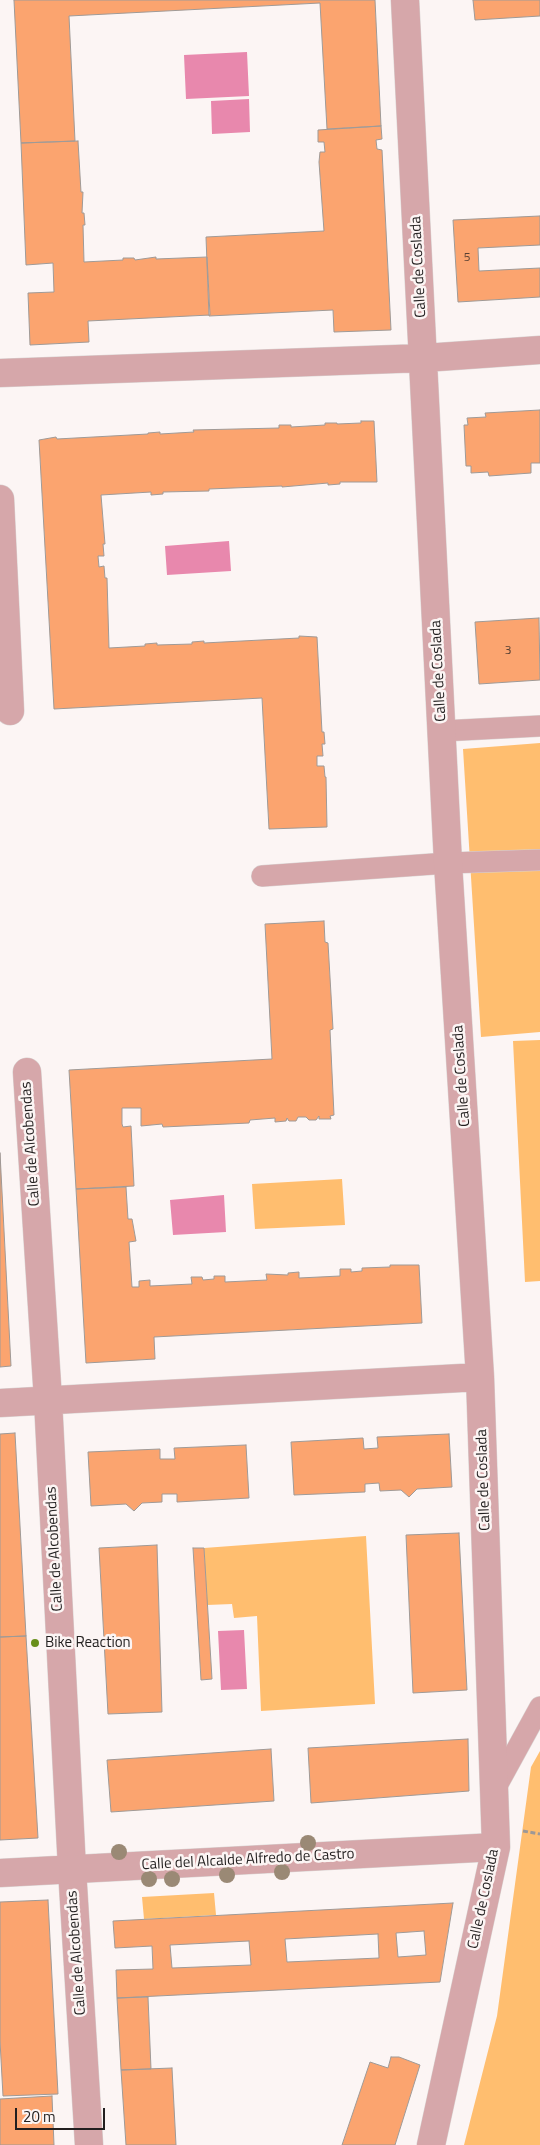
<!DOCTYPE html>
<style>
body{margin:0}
#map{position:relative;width:540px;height:2145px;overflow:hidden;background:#fcf5f4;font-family:"Titillium Web",sans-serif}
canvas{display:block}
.scale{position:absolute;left:15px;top:2108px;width:90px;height:22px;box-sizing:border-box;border:2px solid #221f1f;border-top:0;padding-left:6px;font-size:15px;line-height:18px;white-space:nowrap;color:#221f1f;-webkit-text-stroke:4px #fcf5f4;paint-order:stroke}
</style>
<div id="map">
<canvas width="540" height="2145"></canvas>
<div class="scale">20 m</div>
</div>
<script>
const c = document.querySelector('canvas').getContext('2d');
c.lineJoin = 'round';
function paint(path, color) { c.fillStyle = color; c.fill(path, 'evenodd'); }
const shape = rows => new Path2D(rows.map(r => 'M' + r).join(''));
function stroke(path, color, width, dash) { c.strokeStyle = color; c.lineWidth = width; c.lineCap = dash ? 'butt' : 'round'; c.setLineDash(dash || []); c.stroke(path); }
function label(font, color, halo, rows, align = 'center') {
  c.font = font + ' "Titillium Web",sans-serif'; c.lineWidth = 5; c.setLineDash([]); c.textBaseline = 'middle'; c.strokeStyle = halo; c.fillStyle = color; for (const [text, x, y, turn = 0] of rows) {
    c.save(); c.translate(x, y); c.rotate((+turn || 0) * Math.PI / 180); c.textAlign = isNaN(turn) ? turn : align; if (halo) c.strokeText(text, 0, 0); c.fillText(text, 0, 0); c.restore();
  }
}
const green = shape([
 [540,743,540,1032,481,1037,463,749],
 [540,1040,540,1281,525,1282,513,1041],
 [342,1179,345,1225,255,1229,252,1184],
 [366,1536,375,1704,261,1711,257,1616,234,1618,232,1604,207,1605,204,1548],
 [540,1751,540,2145,464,2145,497,2016,531,1767],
 [214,1893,216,1915,144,1919,142,1897]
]);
const water = shape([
 [247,52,249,96,186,99,184,55],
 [249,99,250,132,212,134,211,101],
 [229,541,231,571,167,575,165,546],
 [224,1195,226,1232,173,1235,170,1200],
 [244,1630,247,1689,221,1690,218,1631]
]);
const building = shape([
 [14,0,375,0,381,126,327,129,320,3,69,16,75,141,21,143,14,0],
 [473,0,540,0,540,16,475,20,473,0],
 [381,126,382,139,376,140,377,149,382,150,391,330,334,332,333,310,209,316,206,237,324,231,319,162,320,152,325,152,324,142,318,142,318,130,381,126],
 [78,141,81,192,83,192,82,213,84,213,85,225,83,225,84,262,123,260,123,258,134,258,135,260,156,257,156,259,207,257,210,315,88,321,89,342,30,345,28,293,54,292,53,263,26,265,21,143,78,141],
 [540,216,540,245,478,248,479,271,540,268,540,297,458,302,453,220,540,216],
 [540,410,540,463,531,463,531,473,489,476,488,472,471,473,471,466,466,466,464,425,468,425,467,418,486,417,485,413,540,410],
 [361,421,374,421,377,482,340,482,340,484,328,485,328,483,282,487,282,486,209,489,209,491,163,492,163,494,151,495,151,492,101,495,105,544,103,544,104,556,98,556,99,567,104,566,105,578,107,578,109,648,145,646,145,644,157,643,157,645,192,644,192,642,204,641,204,643,299,638,299,636,317,637,322,732,324,732,325,744,322,744,323,756,317,756,317,766,324,766,325,777,326,777,327,827,269,829,262,698,54,709,39,440,56,437,57,439,148,434,148,433,160,432,160,434,194,432,193,430,279,428,279,425,291,425,291,427,325,425,325,423,337,423,337,424,361,423,361,421],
 [539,618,540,680,479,684,475,622,539,618],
 [324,921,325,942,328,943,333,1029,330,1030,334,1115,330,1116,331,1119,319,1119,319,1116,316,1120,309,1120,306,1117,298,1117,296,1121,289,1121,287,1118,286,1121,275,1122,275,1118,250,1120,249,1123,163,1127,162,1124,141,1126,141,1108,122,1108,122,1124,123,1127,131,1126,134,1186,76,1189,69,1070,272,1059,265,924,324,921],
 [0,1153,11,1366,0,1367,0,1153],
 [126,1187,128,1219,132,1219,136,1241,129,1242,132,1287,139,1287,139,1281,150,1280,150,1286,192,1284,191,1277,202,1277,203,1280,214,1279,214,1276,225,1276,225,1282,267,1280,266,1274,288,1275,288,1273,299,1272,299,1278,340,1276,340,1269,351,1269,351,1272,362,1271,362,1268,390,1267,390,1265,419,1265,422,1323,154,1337,155,1359,86,1363,76,1189,126,1187],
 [15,1433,26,1636,0,1637,0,1434,15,1433],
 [449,1434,452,1487,417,1489,409,1497,401,1490,380,1491,379,1483,365,1484,365,1492,294,1495,291,1442,363,1438,364,1449,378,1448,377,1437,449,1434],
 [246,1445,249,1498,177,1502,177,1494,162,1494,162,1502,142,1503,134,1511,126,1504,91,1506,88,1452,160,1449,160,1459,175,1459,174,1448,246,1445],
 [459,1533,467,1690,413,1693,406,1535,459,1533],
 [157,1545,162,1712,108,1714,99,1548,157,1545],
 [193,1548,204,1548,212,1679,201,1680,193,1548],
 [26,1636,38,1838,0,1840,0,1637,26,1636],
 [468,1739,469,1791,311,1803,308,1748,468,1739],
 [271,1749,274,1801,111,1812,107,1760,271,1749],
 [48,1900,58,2094,3,2096,0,2041,0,1902,48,1900],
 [453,1903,440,1982,117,1998,116,1970,153,1969,152,1946,115,1948,113,1921,453,1903],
 [424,1931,426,1955,398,1957,396,1933,424,1931],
 [378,1934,379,1958,287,1962,285,1939,378,1934],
 [249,1941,251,1965,172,1968,170,1945,249,1941],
 [148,1997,151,2069,121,2070,117,1998,148,1997],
 [391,2057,399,2057,420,2065,395,2145,342,2145,370,2062,388,2068,391,2057],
 [172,2068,176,2145,126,2145,121,2070,172,2068],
 [52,2096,54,2145,0,2145,0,2099,52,2096]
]);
const path = shape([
 [523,1831,540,1834]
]);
const pedestrian = shape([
 [442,731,540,726],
 [262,876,448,863,540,860],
 [494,1791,540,1707]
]);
const minor = shape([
 [405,0,448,863,480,1377,496,1847,431,2145],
 [0,373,424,358,540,350],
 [0,499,10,711],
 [27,1072,48,1400,72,1869,89,2145],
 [0,1403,480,1377],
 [0,1873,496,1847]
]);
const trees = [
 [308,1843],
 [119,1852],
 [282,1872],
 [227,1875],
 [149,1879],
 [172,1879]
];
const markers = [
 [35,1643,5,"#698f1b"]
];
const numberNames = [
 ["5",467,258],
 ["3",508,651]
];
const streetNames = [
 ["Calle de Coslada",419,267,-93],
 ["Calle de Coslada",439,671,-93],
 ["Calle de Coslada",462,1076,-94],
 ["Calle de Alcobendas",31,1144,-94],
 ["Calle de Coslada",484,1480,-92],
 ["Calle de Alcobendas",55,1549,-93],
 ["Calle del Alcalde Alfredo de Castro",248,1860,-3],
 ["Calle de Coslada",484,1899,-78],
 ["Calle de Alcobendas",77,1953,-94]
];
const poiNames = [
 ["Bike Reaction",45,1643]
];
paint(green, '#ffbe6f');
paint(water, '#e888ad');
paint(building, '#fba46f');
stroke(building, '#9f9a97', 1);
stroke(pedestrian, '#d9d3d2', 22);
stroke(minor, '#d9d3d2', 29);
stroke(path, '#9d9897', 3, [5, 2.5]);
stroke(pedestrian, '#d6a7aa', 21);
stroke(minor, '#d6a7aa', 28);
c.fillStyle = '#9a8975';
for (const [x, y] of trees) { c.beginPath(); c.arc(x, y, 8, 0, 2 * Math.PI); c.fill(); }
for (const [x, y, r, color] of markers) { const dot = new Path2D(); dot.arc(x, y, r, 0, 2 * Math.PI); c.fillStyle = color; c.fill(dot); stroke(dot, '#fcf5f4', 2); }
label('12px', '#584033', null, numberNames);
label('15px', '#221f1f', '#fcf5f4', streetNames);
label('15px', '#221f1f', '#fcf5f4', poiNames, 'left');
</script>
